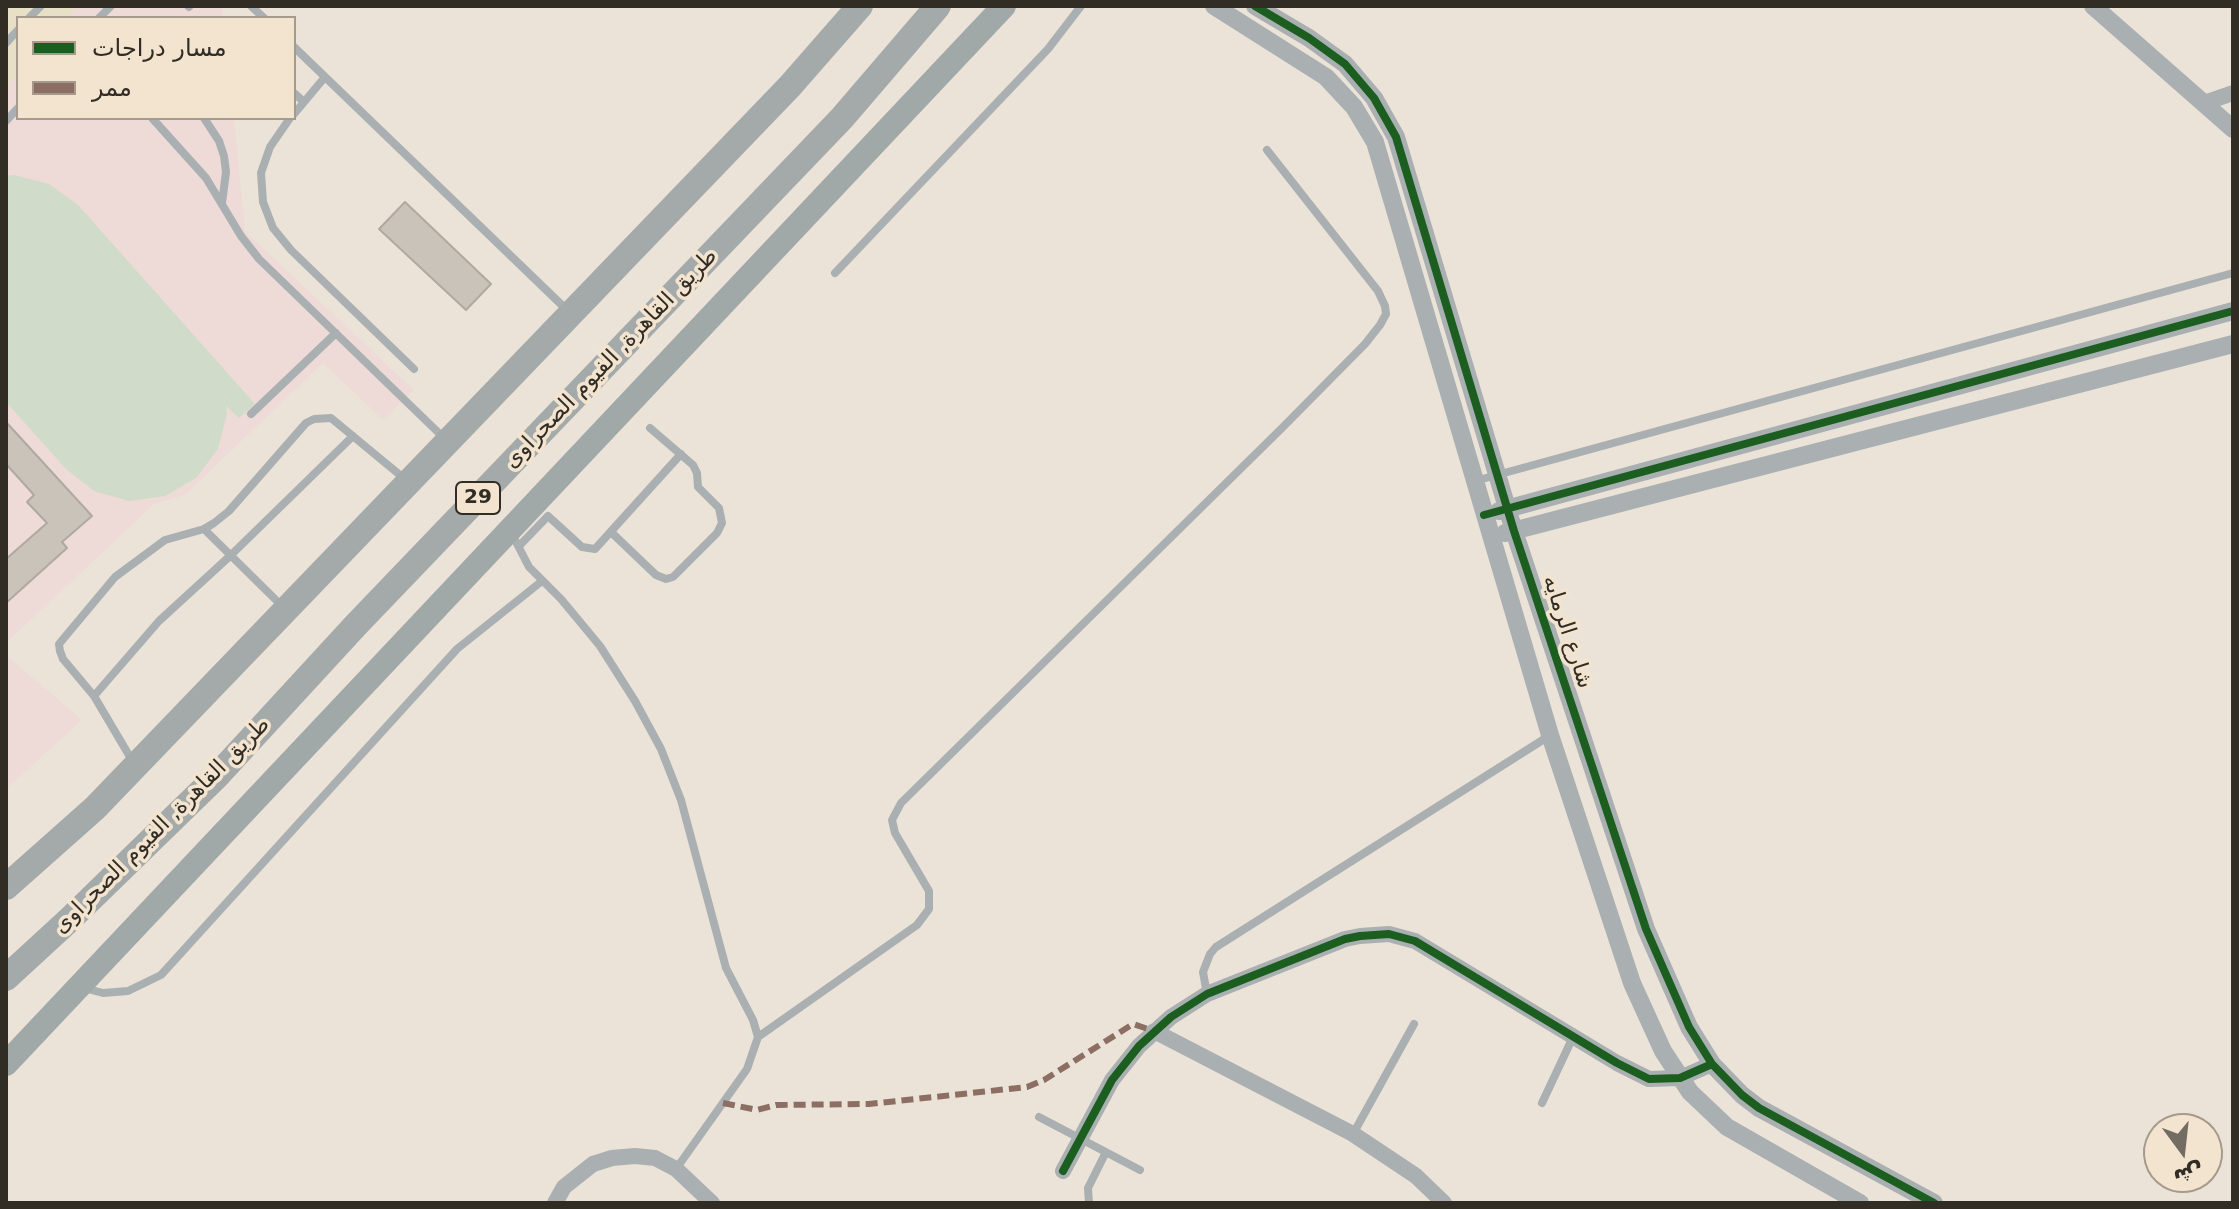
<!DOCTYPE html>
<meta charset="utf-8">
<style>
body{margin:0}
#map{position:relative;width:2239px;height:1209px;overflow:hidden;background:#ebe3d8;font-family:"DejaVu Sans","Noto Naskh Arabic",sans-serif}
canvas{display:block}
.frame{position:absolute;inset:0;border:8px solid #312c24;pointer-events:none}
.legend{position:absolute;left:16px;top:16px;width:280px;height:104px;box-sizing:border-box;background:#f3e4d0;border:2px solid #a59a8b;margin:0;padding:10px 14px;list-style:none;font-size:24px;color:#312c24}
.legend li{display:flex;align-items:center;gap:16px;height:40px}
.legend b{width:40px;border:2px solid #a59a8b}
.north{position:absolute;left:2143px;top:1113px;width:80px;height:80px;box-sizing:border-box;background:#f3e4d0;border:2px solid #a59a8b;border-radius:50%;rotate:165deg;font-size:22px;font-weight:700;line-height:32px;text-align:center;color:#312c24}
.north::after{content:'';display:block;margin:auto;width:28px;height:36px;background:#726c63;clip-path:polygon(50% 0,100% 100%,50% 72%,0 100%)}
</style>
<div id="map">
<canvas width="2239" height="1209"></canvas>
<div class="frame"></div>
<ul class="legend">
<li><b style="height:10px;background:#1b5e20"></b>مسار دراجات</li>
<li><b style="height:10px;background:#8d6e63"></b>ممر</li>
</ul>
<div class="north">ش</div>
</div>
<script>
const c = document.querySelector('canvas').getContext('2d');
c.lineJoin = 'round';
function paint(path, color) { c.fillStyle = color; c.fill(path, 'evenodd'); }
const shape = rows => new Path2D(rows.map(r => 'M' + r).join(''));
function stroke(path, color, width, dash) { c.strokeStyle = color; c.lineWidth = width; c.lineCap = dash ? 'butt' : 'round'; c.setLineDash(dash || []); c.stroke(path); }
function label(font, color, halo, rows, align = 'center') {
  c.font = font + ' "DejaVu Sans","Noto Naskh Arabic",sans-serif'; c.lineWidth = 7; c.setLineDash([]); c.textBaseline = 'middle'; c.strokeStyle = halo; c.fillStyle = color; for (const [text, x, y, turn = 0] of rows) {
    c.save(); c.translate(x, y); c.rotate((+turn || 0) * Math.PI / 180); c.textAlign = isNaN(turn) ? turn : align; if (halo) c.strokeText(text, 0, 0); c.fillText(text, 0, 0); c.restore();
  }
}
const education = shape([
 [77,6,222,6,223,18,67,18],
 [18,74,18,118,234,118,245,231,414,390,383,420,323,363,185,495,154,504,6,643,6,88],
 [6,655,82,720,6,789]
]);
const green = shape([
 [14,175,49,184,78,205,255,404,239,418,226,406,227,414,218,449,196,478,165,496,129,501,94,491,66,469,6,402,6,176]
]);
const sand = shape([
 [6,6,77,6,67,18,18,18,18,74,6,88]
]);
const building = shape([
 [405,202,491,284,466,310,379,229,405,202],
 [6,422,92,516,62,542,67,548,6,603,6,559,47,523,27,502,34,495,6,464,6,422]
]);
const service = shape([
 [188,6,189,7],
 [251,6,264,18],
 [29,18,41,6],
 [99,18,111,6],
 [6,43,18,30],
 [294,47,567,310],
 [294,93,304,102],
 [294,114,325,77],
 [152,118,206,178,241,236,259,259,444,438],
 [204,118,219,141,224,156,226,172,222,203],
 [290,118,270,147,261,173,263,202,273,228,291,250,414,369],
 [6,121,18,108],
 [835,273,1048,49,1081,6],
 [251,414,336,333],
 [1475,481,2233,273],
 [204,529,282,606],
 [612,533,656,575,666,579,673,577,717,533,722,523,719,508,698,487,697,473,693,465,650,428],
 [512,534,529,567,561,599,600,646,635,701,661,749,681,800,726,968,753,1020,758,1037,747,1069,676,1169],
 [520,545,548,516,582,547,595,549,681,454],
 [94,696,159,621,230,556,353,436],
 [133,762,94,696,63,659,60,651,59,644,115,577,165,540,204,529,214,523,229,511,306,423,314,419,331,418,406,480],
 [84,988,103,993,128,991,161,975,457,649,542,581],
 [1207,994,1203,972,1210,954,1216,947,1549,736],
 [758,1037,917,925,929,909,929,891,895,833,892,820,901,803,1282,428,1365,344,1380,325,1386,314,1385,306,1378,291,1267,150],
 [1542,1103,1573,1037],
 [1039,1117,1140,1170],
 [1353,1134,1414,1024],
 [1089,1203,1088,1188,1106,1152]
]);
const minor = shape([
 [2204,103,2233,93],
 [1154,1031,1353,1134,1416,1176,1444,1203],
 [1063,1171,1112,1080,1139,1046,1171,1017,1207,994,1345,939,1360,936,1389,934,1415,941,1617,1063,1649,1079,1680,1078,1712,1064],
 [555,1203,564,1187,593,1164,612,1158,635,1156,655,1158,676,1169,712,1203]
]);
const tertiary = shape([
 [1214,6,1326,77,1354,107,1375,142,1550,735,1632,983,1663,1051,1690,1092,1727,1127,1860,1203],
 [1255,6,1309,38,1345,64,1374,98,1396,137,1514,531,1646,929,1689,1027,1712,1064,1742,1095,1759,1108,1934,1203],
 [2093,6,2233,129],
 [1499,511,2233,311],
 [1505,533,2233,344]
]);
const primary = shape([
 [6,1064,1004,6]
]);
const trunk = shape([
 [6,887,95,808,790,86,860,6],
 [6,978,69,920,216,777,355,626,842,118,938,6]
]);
const quiet = shape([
 [723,1103,757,1110,776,1105,869,1104,1027,1087,1044,1080,1133,1024,1154,1031]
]);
const cycleway = shape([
 [1255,6,1309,38,1345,64,1374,98,1396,137,1514,531,1646,929,1689,1027,1712,1064,1742,1095,1759,1108,1934,1203],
 [1484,515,2233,311],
 [1063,1171,1112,1080,1139,1046,1171,1017,1207,994,1345,939,1360,936,1389,934,1415,941,1617,1063,1649,1079,1680,1078,1712,1064]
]);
const shields = [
 [478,498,44]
];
const shieldNames = [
 ["29",478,498]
];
const streetNames = [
 ["طريق القاهرة, الفيوم الصحراوى",611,359,-46],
 ["شارع الرمايه",1567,632,72],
 ["طريق القاهرة, الفيوم الصحراوى",162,826,-45]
];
paint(education, '#eedbd7');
paint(green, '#d0dbc9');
paint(sand, '#e8e0c6');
paint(building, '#c9c3ba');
stroke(building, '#afa9a0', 2);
stroke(service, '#aab0b1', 8);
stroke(minor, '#aab0b1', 16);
stroke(tertiary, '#aab0b1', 18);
stroke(primary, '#a1a8a8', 24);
stroke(trunk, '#a4aaa9', 26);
stroke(quiet, '#8d6e63', 6, [12, 6]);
stroke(cycleway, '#1b5e20', 8);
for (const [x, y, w] of shields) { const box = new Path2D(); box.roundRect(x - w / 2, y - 16, w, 32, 6); c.fillStyle = '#f3e4d0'; c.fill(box); stroke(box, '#312c24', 2); }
label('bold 20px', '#312c24', null, shieldNames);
label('22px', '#312c24', '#f3e4d0', streetNames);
</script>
